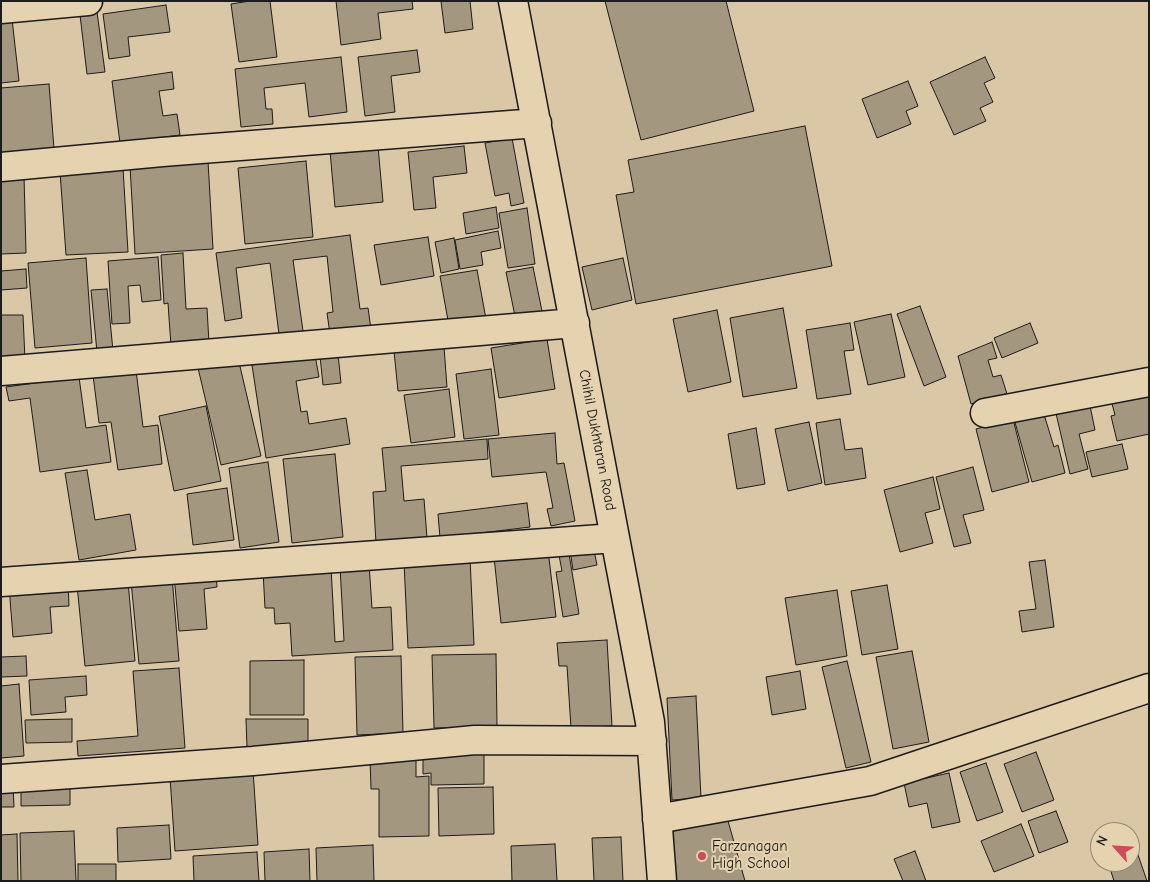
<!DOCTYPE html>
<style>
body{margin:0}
#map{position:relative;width:1150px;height:882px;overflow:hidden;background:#d9c7a6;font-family:"Comic Neue",sans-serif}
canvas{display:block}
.frame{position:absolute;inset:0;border:2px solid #1c1c1c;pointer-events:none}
.north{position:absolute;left:1090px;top:822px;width:50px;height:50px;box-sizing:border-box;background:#e5d2af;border:1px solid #958974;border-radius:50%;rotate:296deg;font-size:14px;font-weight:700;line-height:20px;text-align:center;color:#1c1c1c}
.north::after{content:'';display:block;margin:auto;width:18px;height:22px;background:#d1495b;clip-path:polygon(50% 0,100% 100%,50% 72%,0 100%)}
</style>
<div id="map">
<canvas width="1150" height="882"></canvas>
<div class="frame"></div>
<div class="north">N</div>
</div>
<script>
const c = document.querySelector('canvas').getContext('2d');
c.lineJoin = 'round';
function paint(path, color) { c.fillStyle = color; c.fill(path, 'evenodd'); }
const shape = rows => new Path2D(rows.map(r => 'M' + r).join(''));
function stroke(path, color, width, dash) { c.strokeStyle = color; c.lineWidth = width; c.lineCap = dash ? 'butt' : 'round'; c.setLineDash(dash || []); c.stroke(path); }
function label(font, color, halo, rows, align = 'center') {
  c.font = font + ' "Comic Neue",sans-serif'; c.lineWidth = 4; c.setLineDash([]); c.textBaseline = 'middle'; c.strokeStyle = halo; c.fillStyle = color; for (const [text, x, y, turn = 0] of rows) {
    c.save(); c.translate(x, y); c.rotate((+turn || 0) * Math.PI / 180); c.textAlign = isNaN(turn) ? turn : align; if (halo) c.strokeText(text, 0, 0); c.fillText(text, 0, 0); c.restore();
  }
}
const building = shape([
 [250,1,270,1,277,57,239,62,231,4,250,1],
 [336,1,412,1,413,9,378,13,381,39,341,45,336,1],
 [441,1,470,1,473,29,445,33,441,1],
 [605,1,726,1,754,111,641,140,605,1],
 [166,5,170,32,128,37,130,56,109,59,103,14,166,5],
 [97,12,105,72,87,74,80,15,97,12],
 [12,19,19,81,1,83,1,20,12,19],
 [417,50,420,72,391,76,395,112,365,116,358,57,417,50],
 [341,57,347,112,309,117,305,83,264,88,266,109,272,109,273,124,241,127,235,69,341,57],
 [985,57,995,78,984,83,993,102,980,108,986,121,954,135,930,82,985,57],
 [172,72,174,89,159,91,163,116,177,114,180,135,120,143,112,81,172,72],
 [908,81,918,106,906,111,911,124,877,138,862,99,908,81],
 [49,84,54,149,1,154,1,88,49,84],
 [805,126,832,266,636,304,616,195,634,192,628,160,805,126],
 [512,138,524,203,511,206,509,193,495,196,485,143,512,138],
 [378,146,383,202,335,207,330,151,378,146],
 [464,146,467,173,433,177,436,208,414,210,408,152,464,146],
 [208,161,213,249,135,254,130,166,208,161],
 [306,161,313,237,245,244,238,168,306,161],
 [123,168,128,252,66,255,60,172,123,168],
 [24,176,26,253,1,254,1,177,24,176],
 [496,207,499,228,466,234,463,213,496,207],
 [527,208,535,264,508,268,499,213,527,208],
 [498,231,501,248,481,252,483,265,460,269,455,240,498,231],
 [350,235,360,309,368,308,371,329,330,334,327,313,333,312,327,256,293,260,304,338,280,342,270,263,236,268,242,318,225,321,216,253,350,235],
 [428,237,434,276,381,285,374,245,428,237],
 [454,238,459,269,441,273,435,242,454,238],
 [183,253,186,309,207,308,209,343,171,346,168,303,164,304,161,255,183,253],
 [158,257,161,300,142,302,140,285,128,286,130,323,112,324,108,261,158,257],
 [86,258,92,343,35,348,28,263,86,258],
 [623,258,632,300,592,310,582,267,623,258],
 [533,267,543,316,516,321,506,272,533,267],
 [26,269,27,288,1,290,1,271,26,269],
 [477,270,486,319,449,326,440,276,477,270],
 [107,289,113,351,97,352,91,290,107,289],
 [920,306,946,377,924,386,897,314,920,306],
 [783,308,797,388,743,397,730,318,783,308],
 [717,310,731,382,688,392,673,319,717,310],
 [891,314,905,377,868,385,854,322,891,314],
 [1,315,23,315,25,360,1,361,1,315],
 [850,323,854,350,844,351,851,394,817,399,806,330,850,323],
 [1030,323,1038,343,1002,358,994,338,1030,323],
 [547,339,555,389,499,398,491,348,547,339],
 [992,342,997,358,988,360,993,377,1001,375,1007,394,971,404,958,356,992,342],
 [444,347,447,387,398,391,394,351,444,347],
 [338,354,341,383,323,385,320,356,338,354],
 [315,355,319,377,296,381,301,412,307,411,309,424,346,418,350,444,266,458,252,365,315,355],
 [238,358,261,456,221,465,198,368,238,358],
 [491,369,499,435,464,439,456,374,491,369],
 [136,370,143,427,158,425,162,464,118,470,111,422,99,423,93,375,136,370],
 [79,377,86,428,106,425,111,462,40,472,30,398,9,401,6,387,79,377],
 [449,389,455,437,411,443,404,395,449,389],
 [1149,391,1149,434,1117,441,1111,416,1115,415,1111,400,1149,391],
 [1089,401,1095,430,1079,434,1088,469,1070,474,1055,409,1089,401],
 [206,406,221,481,174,491,159,416,206,406],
 [1043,411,1054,447,1058,445,1065,473,1032,482,1014,419,1043,411],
 [840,419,845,450,862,448,866,478,825,485,816,423,840,419],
 [1013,419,1029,482,992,492,976,429,1013,419],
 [809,422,822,483,788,491,775,429,809,422],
 [756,428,765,484,737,489,728,434,756,428],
 [555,433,557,464,564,463,575,521,551,526,547,509,553,508,546,472,492,477,488,439,555,433],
 [487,439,488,459,401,466,404,501,424,499,427,538,376,543,373,492,386,491,382,448,487,439],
 [1122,444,1128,469,1092,477,1086,452,1122,444],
 [335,454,343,537,292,543,283,459,335,454],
 [268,462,279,542,240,548,229,468,268,462],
 [973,467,984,510,963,515,971,543,954,547,936,477,973,467],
 [87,470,95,520,130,514,136,550,79,560,65,473,87,470],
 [933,477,940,509,925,513,933,543,900,552,884,490,933,477],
 [227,488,234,540,193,545,187,494,227,488],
 [527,503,530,527,440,538,438,514,527,503],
 [593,545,597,565,573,570,570,550,593,545],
 [568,548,579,614,563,617,556,572,562,571,558,550,568,548],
 [548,550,556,617,501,623,494,557,548,550],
 [470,558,474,645,408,648,404,562,470,558],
 [1045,560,1054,627,1022,632,1019,611,1036,609,1029,562,1045,560],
 [369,564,372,608,391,607,393,650,292,656,290,623,275,624,274,608,265,608,263,571,331,567,335,642,344,641,340,566,369,564],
 [216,571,217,587,204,589,207,629,179,631,174,575,216,571],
 [172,577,179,661,139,664,131,581,172,577],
 [128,581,135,661,85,666,77,585,128,581],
 [68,582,69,606,50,607,52,633,13,637,9,586,68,582],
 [887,585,898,649,862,655,851,591,887,585],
 [837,590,847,656,796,665,785,598,837,590],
 [607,640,612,726,571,728,567,666,559,666,557,643,607,640],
 [912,651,929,742,893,749,876,657,912,651],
 [496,654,497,727,434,728,432,655,496,654],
 [26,656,27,676,1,677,1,657,26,656],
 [401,656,403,733,357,735,355,657,401,656],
 [304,660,304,715,250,715,250,661,304,660],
 [847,661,871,762,846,768,822,667,847,661],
 [179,668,185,748,78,756,77,741,138,736,133,671,179,668],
 [800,671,806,709,772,715,766,677,800,671],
 [86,676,87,695,65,697,66,712,31,715,29,680,86,676],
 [19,684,24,756,1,758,1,686,19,684],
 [696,696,701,798,672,800,667,698,696,696],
 [72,719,72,742,26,743,25,720,72,719],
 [246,719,308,719,308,747,247,748,246,719],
 [484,746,484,784,431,785,431,773,423,774,423,747,484,746],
 [1036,752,1054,800,1022,812,1004,764,1036,752],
 [416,757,416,777,429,776,429,836,379,837,379,789,371,789,370,758,416,757],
 [986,763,1003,812,977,821,960,772,986,763],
 [253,770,258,845,175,851,170,777,253,770],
 [949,773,960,822,932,828,927,803,909,807,904,783,949,773],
 [21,783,70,783,70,805,21,806,21,783],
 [1,786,13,786,14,807,1,807,1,786],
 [493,787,494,834,439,836,438,788,493,787],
 [1056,811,1068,842,1039,853,1028,821,1056,811],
 [728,821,745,881,669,881,662,832,728,821],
 [1021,824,1034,856,994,872,981,841,1021,824],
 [169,825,171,859,118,862,117,828,169,825],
 [74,831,76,881,21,881,20,833,74,831],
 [17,834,18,881,1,881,1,835,17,834],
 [621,837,623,881,594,881,592,838,621,837],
 [555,844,557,881,512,881,511,846,555,844],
 [373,845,374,881,317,881,316,848,373,845],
 [309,849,310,881,265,881,264,852,309,849],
 [1136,849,1147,881,1114,881,1108,862,1130,862,1130,851,1136,849],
 [915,851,926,881,903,881,894,859,915,851],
 [257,852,259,881,194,881,193,856,257,852],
 [78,864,116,864,116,881,78,881,78,864]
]);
const minor = shape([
 [513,1,650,722,662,881],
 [1,9,88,1],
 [1,167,162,152,537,123],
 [1,371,575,323],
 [985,413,1149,382],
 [1,582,615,538],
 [1,779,253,761,475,740,652,741],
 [657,819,870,781,1149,688]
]);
const markers = [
 [702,856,5,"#d1495b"]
];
const streetNames = [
 ["Chihil Dukhtaran Road",597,440,79]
];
const poiNames = [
 ["Farzanagan",712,847],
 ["High School",712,864]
];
paint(building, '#a49780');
stroke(building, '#1c1c1c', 1);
stroke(minor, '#1c1c1c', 31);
stroke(minor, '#e5d2af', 28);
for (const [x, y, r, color] of markers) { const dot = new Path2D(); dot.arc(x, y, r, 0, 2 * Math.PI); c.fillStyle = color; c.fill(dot); stroke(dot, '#e5d2af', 2); }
label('15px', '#1c1c1c', '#e5d2af', streetNames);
label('15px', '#1c1c1c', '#e5d2af', poiNames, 'left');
</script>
